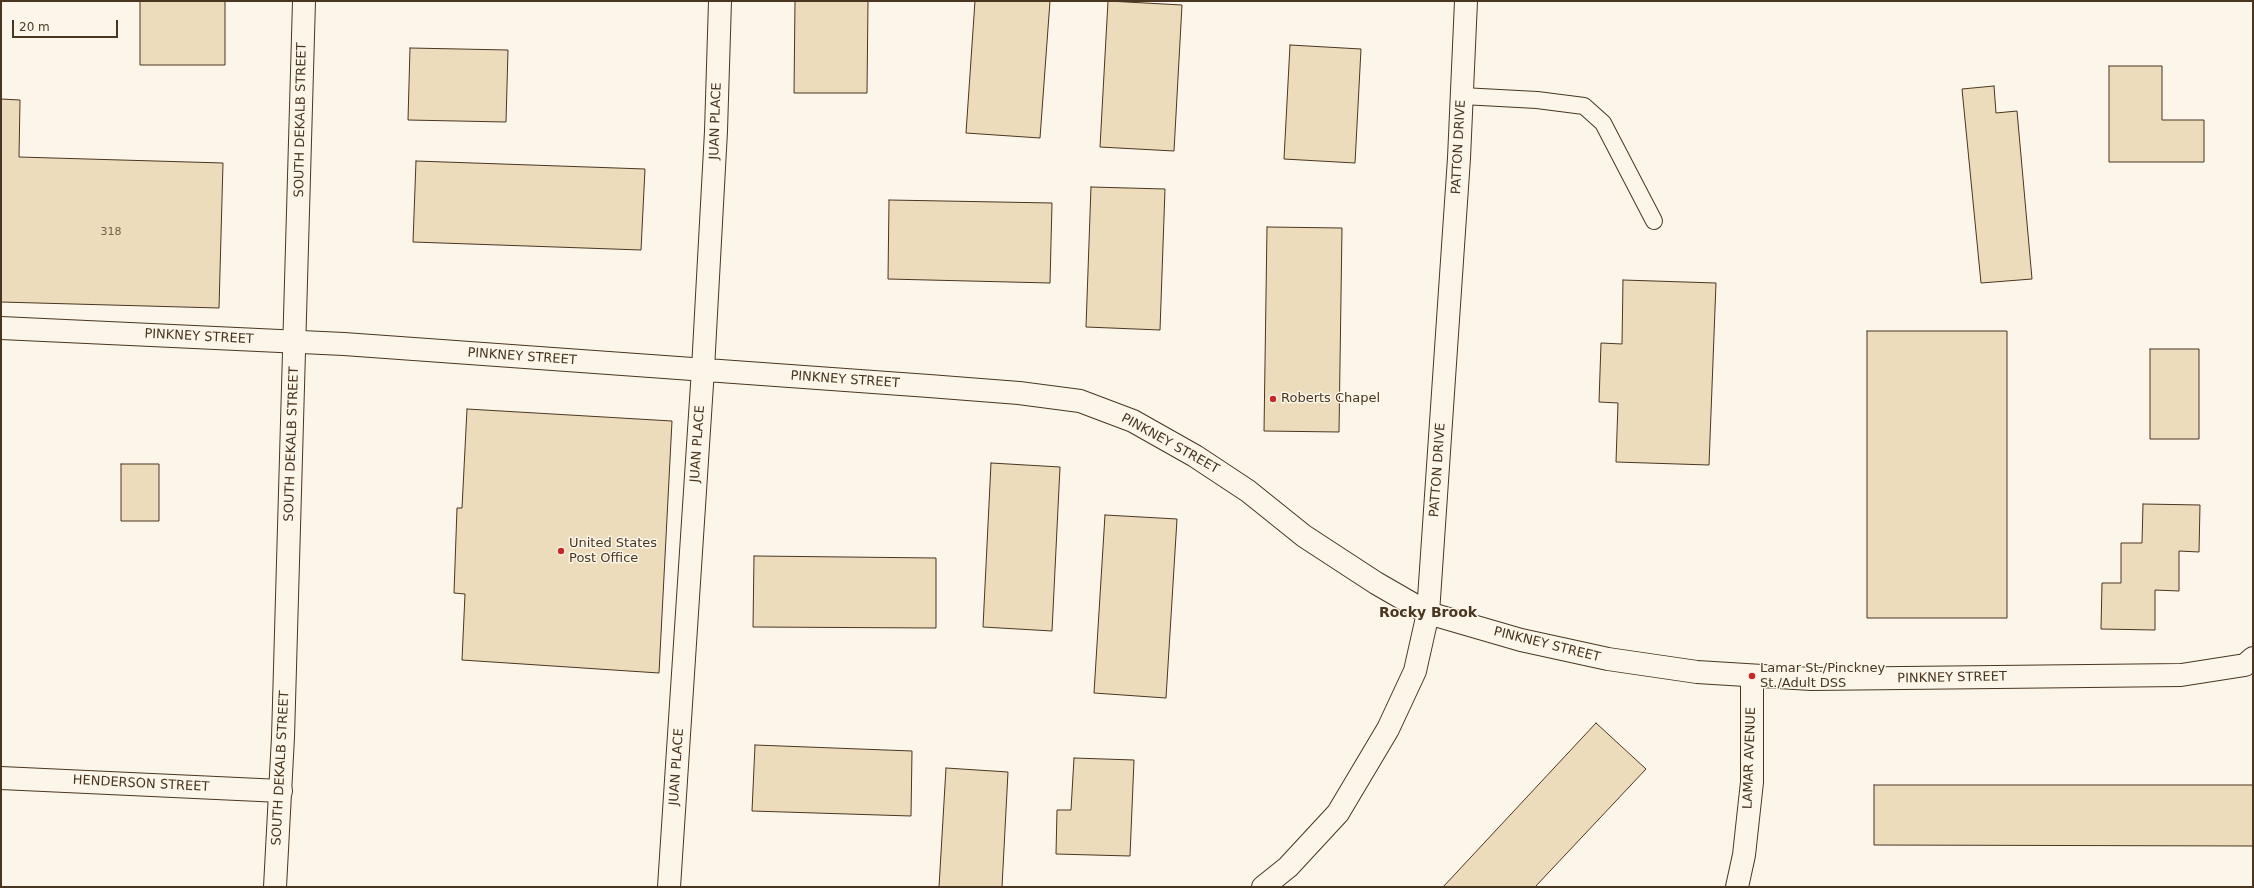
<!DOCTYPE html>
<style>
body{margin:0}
#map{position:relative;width:2254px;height:888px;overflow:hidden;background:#fbf6e9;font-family:"DejaVu Sans",sans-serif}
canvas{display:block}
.frame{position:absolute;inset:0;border:2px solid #4a3520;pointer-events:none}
.scale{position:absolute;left:12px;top:20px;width:106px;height:18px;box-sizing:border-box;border:2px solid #4a3520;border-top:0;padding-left:5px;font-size:12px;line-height:14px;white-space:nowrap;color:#4a3520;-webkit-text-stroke:3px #fbf6e9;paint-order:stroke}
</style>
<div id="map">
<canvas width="2254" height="888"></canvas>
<div class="frame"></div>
<div class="scale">20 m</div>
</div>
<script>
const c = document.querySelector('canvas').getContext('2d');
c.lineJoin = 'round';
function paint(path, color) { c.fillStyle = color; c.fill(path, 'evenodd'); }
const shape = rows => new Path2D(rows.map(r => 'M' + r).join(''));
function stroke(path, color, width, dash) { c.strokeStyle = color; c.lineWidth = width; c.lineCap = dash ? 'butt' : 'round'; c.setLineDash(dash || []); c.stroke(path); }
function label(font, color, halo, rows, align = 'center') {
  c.font = font + ' "DejaVu Sans",sans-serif'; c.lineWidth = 3; c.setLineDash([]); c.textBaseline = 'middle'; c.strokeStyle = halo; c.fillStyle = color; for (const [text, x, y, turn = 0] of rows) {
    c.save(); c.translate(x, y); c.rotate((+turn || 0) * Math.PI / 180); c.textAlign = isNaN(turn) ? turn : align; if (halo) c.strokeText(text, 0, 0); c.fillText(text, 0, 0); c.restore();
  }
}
const building = shape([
 [140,1,225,1,225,65,140,65,140,1],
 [795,1,868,1,867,93,794,93,795,1],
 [975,1,1050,1,1040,138,966,133,975,1],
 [1108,1,1182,5,1174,151,1100,147,1108,1],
 [1290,45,1361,49,1355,163,1284,159,1290,45],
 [410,48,508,50,506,122,408,120,410,48],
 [2109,66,2162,66,2162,120,2204,120,2204,162,2109,162,2109,66],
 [1994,86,1996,113,2017,111,2032,279,1981,283,1962,89,1994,86],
 [1,99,20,100,19,157,223,163,219,308,1,302,1,99],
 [416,161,645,169,641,250,413,242,416,161],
 [1091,187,1165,189,1160,330,1086,327,1091,187],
 [889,200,1052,203,1050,283,888,279,889,200],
 [1267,227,1342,228,1339,432,1264,431,1267,227],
 [1623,280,1716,283,1709,465,1616,462,1618,403,1599,402,1601,343,1622,344,1623,280],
 [1867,331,2007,331,2007,618,1867,618,1867,331],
 [2150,349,2199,349,2199,439,2150,439,2150,349],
 [467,409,672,421,659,673,462,660,465,594,454,593,457,508,462,508,467,409],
 [991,463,1060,467,1052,631,983,627,991,463],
 [121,464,159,464,159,521,121,521,121,464],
 [2143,504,2200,505,2199,552,2179,551,2179,591,2155,590,2155,630,2101,629,2102,583,2121,583,2121,543,2142,543,2143,504],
 [1105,515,1177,519,1166,698,1094,693,1105,515],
 [754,556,936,558,936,628,753,627,754,556],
 [1596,723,1646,769,1535,887,1443,887,1596,723],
 [755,745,912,751,911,816,752,811,755,745],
 [1074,758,1134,760,1130,856,1056,854,1057,810,1071,810,1074,758],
 [946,768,1008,772,1002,887,939,887,946,768],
 [1874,785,2253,785,2253,846,1874,845,1874,785]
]);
const lane = shape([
 [1462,96,1537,100,1584,106,1603,123,1654,221]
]);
const street = shape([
 [1,328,344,344,929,386,1019,393,1080,401,1133,421,1195,456,1248,491,1304,536,1376,583,1428,613,1521,640,1608,659,1697,672,1811,679,2181,675,2245,665,2253,658],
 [1,778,281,791],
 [669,887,703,369,716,131,720,1],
 [1263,887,1288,867,1338,813,1388,729,1415,671,1428,613,1459,158,1466,1],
 [1737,887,1744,855,1752,782,1752,676]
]);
const secondary = shape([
 [275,887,283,737,304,1]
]);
const markers = [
 [1273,399,4,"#c62828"],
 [561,551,4,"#c62828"],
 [1752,676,4,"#c62828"]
];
const numberNames = [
 ["318",111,232]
];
const streetNames = [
 ["SOUTH DEKALB STREET",301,120,-89],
 ["JUAN PLACE",716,121,-88],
 ["PATTON DRIVE",1459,147,-87],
 ["PINKNEY STREET",199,337,3],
 ["PINKNEY STREET",522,357,4],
 ["PINKNEY STREET",845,380,4],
 ["SOUTH DEKALB STREET",292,444,-88],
 ["JUAN PLACE",698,444,-86],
 ["PINKNEY STREET",1170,444,29],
 ["PATTON DRIVE",1438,470,-86],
 ["PINKNEY STREET",1547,645,14],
 ["PINKNEY STREET",1952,678,-1],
 ["LAMAR AVENUE",1750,758,-88],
 ["JUAN PLACE",677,767,-86],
 ["SOUTH DEKALB STREET",281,768,-87],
 ["HENDERSON STREET",141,784,3]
];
const poiNames = [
 ["Roberts Chapel",1281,399],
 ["United States",569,544],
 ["Post Office",569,559],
 ["Lamar St./Pinckney",1760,669],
 ["St./Adult DSS",1760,684]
];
const neighbourhoodNames = [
 ["Rocky Brook",1428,613]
];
paint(building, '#ecdcbc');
stroke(building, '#4a3520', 1);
stroke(lane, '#4a3520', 18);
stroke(street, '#4a3520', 24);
stroke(secondary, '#4a3520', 24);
stroke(lane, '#fbf6e9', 16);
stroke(street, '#fbf6e9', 22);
stroke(secondary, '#fbf6e9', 22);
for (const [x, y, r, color] of markers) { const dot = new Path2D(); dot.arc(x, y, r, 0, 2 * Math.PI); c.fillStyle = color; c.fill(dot); stroke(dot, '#fbf6e9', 1.5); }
label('11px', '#725f47', null, numberNames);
label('13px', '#4a3520', '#fbf6e9', streetNames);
label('13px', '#4a3520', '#fbf6e9', poiNames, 'left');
label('bold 14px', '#4a3520', '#fbf6e9', neighbourhoodNames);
</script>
